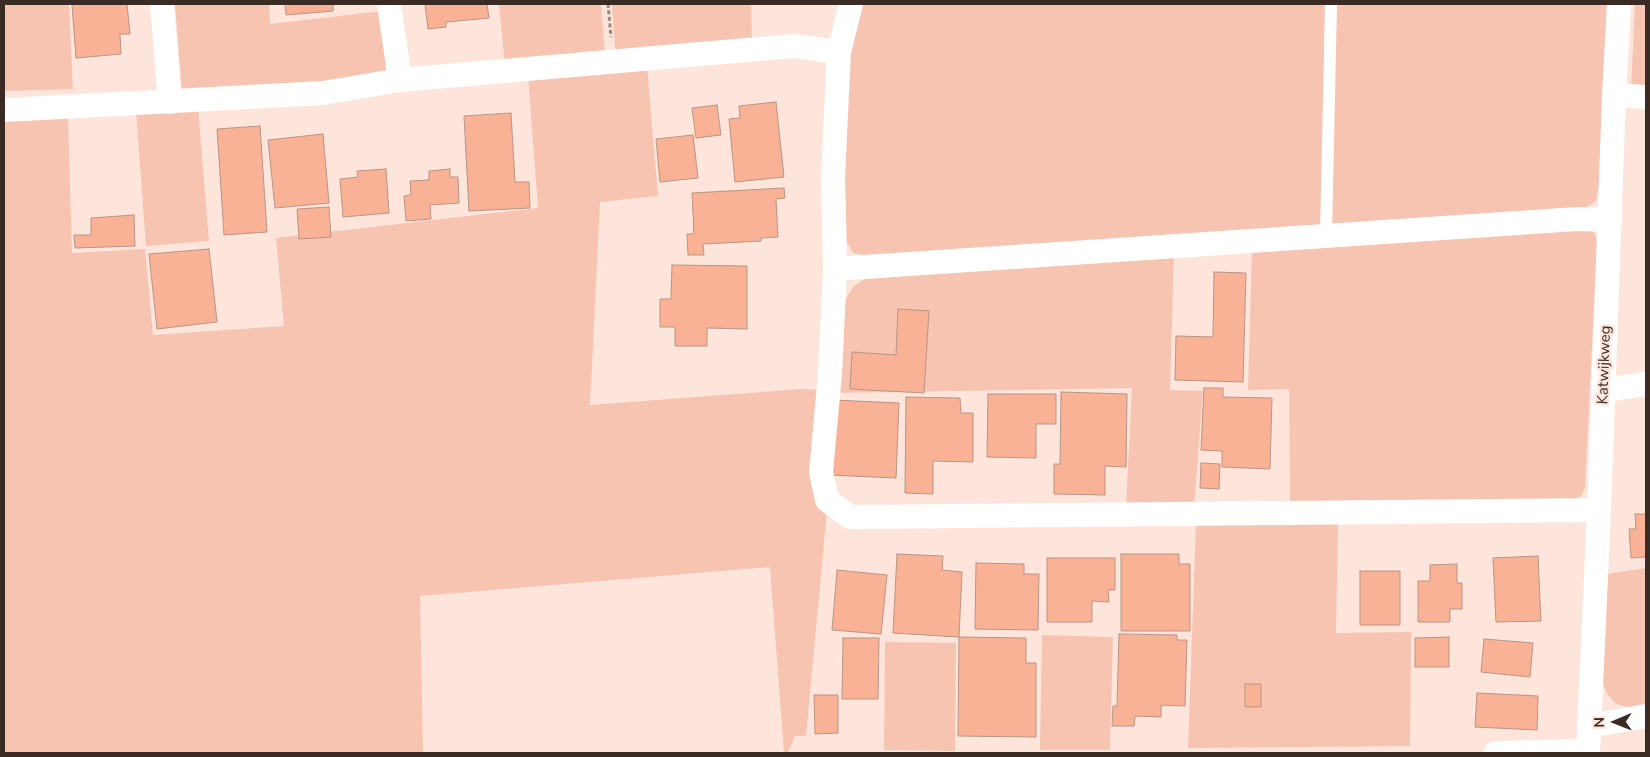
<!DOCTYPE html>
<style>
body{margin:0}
#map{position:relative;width:1650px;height:757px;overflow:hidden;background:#fee5dc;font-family:"Nunito Sans",sans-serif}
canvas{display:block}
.frame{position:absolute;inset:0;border:5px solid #3a2b25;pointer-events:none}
.north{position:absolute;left:1590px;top:697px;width:50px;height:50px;-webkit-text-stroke:4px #fee5dc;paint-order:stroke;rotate:269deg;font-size:14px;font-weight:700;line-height:20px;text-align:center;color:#3a2b25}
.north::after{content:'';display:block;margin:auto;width:18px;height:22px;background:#3a2b25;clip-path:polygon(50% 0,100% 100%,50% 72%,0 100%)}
</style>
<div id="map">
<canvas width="1650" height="757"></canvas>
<div class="frame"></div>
<div class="north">N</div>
</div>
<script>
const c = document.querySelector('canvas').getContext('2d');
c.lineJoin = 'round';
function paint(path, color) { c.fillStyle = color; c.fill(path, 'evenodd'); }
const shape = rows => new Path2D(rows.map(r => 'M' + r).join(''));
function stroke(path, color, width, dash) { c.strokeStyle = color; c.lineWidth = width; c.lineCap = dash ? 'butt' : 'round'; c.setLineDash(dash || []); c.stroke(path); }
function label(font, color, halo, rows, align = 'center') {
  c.font = font + ' "Nunito Sans",sans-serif'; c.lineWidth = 4.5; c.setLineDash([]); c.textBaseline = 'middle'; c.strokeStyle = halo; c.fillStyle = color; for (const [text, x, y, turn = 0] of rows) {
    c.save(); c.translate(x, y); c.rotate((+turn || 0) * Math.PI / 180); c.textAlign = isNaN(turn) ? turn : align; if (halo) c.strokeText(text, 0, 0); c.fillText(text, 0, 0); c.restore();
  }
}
const green = shape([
 [4,4,69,4,73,89,4,91],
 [175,4,269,4,270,24,383,11,388,73,313,86,182,93],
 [499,4,601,4,605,54,505,66],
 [612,4,751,4,752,45,617,53,615,47],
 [857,4,1607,4,1599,186,1596,201,1582,210,869,256,853,253,847,242,845,190,847,47],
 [1635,4,1646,4,1646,89,1631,89],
 [647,66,658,196,600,202,590,405,802,389,820,390,812,487,827,511,806,736,795,736,788,753,784,753,770,567,420,596,423,753,4,753,4,121,68,118,72,253,145,249,153,335,284,326,276,238,538,208,528,76],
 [198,107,209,241,146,246,136,112],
 [1587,226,1595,234,1597,244,1585,487,1582,495,1576,499,1290,504,1289,389,1248,390,1252,247],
 [1174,252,1170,390,1203,391,1194,508,1126,507,1132,388,836,393,846,299,853,287,865,279],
 [1338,520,1336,633,1411,632,1410,746,1188,748,1196,521],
 [1646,568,1646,706,1633,708,1623,706,1615,703,1607,694,1603,684,1602,676,1606,574],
 [1042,635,1113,637,1110,750,1040,750],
 [885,642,956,643,955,751,884,750]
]);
const building = shape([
 [72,4,127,4,130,34,120,34,121,54,76,58,72,4],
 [285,4,333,4,333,11,286,15,285,4],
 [425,4,487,4,489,18,446,22,446,27,428,29,425,4],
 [776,102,784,177,735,182,729,119,740,118,739,106,776,102],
 [717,105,721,135,696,138,692,108,717,105],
 [511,113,515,182,529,182,530,208,469,211,464,116,511,113],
 [260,126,267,232,224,235,217,129,260,126],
 [323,134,329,203,275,208,268,140,323,134],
 [693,135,698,178,660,182,656,139,693,135],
 [386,169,389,213,343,217,340,179,358,177,357,171,386,169],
 [450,169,450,177,458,177,459,203,430,205,431,219,406,221,404,196,411,195,410,181,429,180,429,171,450,169],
 [784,188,785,198,776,199,778,237,761,238,761,241,703,244,704,255,688,255,687,234,694,234,692,193,784,188],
 [329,207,331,237,299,239,297,209,329,207],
 [134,215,135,246,75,248,74,235,91,235,91,218,134,215],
 [209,249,217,322,157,329,149,254,209,249],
 [672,265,747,266,747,329,707,328,707,346,675,346,675,327,660,327,660,299,671,299,672,265],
 [1214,272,1246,273,1243,382,1175,380,1176,336,1213,337,1214,272],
 [898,309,929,311,924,393,850,389,852,352,896,355,898,309],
 [1204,388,1223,388,1223,397,1272,398,1270,469,1222,467,1222,451,1201,450,1204,388],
 [1061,392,1127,394,1126,467,1105,466,1105,495,1054,494,1054,464,1060,464,1061,392],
 [988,394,1056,394,1056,424,1036,424,1036,458,987,457,988,394],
 [906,397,960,398,961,413,973,413,973,462,933,461,933,494,905,493,906,397],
 [833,400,899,403,896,478,830,475,833,400],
 [1201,463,1220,464,1219,489,1200,488,1201,463],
 [1635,514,1646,514,1646,557,1631,558,1629,529,1636,529,1635,514],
 [897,554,943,556,942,570,962,572,959,637,893,633,897,554],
 [1121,554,1179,554,1179,564,1190,564,1190,631,1121,631,1121,554],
 [1538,556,1541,621,1496,622,1493,558,1538,556],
 [1047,558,1115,558,1115,590,1108,590,1109,602,1092,601,1092,622,1047,622,1047,558],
 [976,563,1024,564,1024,574,1039,574,1038,630,975,629,976,563],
 [1457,564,1457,583,1462,583,1462,609,1450,609,1450,622,1418,622,1418,581,1430,581,1430,565,1457,564],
 [837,570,887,575,881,634,832,630,837,570],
 [1360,571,1400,571,1400,625,1360,625,1360,571],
 [1119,634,1177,635,1177,640,1187,640,1185,706,1161,705,1161,717,1135,716,1134,726,1112,726,1113,706,1117,706,1119,634],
 [959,637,1026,638,1026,663,1036,663,1036,737,958,736,959,637],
 [1449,637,1449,667,1415,667,1415,638,1449,637],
 [843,638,879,638,878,699,842,699,843,638],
 [1484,639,1533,643,1530,677,1481,672,1484,639],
 [1245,684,1261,684,1261,707,1245,707,1245,684],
 [1477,693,1538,696,1537,730,1475,727,1477,693],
 [814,695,838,695,838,733,815,734,814,695]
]);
const path = shape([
 [608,4,611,37]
]);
const lane = shape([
 [1326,235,1331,4]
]);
const street = shape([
 [162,4,170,102],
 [389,4,400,80],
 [839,52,851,4],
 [1614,95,1646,97],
 [5,110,323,93,400,80,793,46,839,52,833,178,835,269,830,374,821,472,827,500,850,517,1599,510],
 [835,269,1577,219,1610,220],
 [1604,390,1646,384],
 [1589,726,1646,716],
 [1496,753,1588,751],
 [1588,753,1599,510,1614,95,1619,4]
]);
const streetNames = [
 ["Katwijkweg",1605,365,-88]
];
paint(green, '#f6c4b1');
paint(building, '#f9b296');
stroke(building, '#b99485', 1);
stroke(path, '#9b877f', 3, [4, 2.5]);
stroke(lane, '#fff', 12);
stroke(street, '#fff', 24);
label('15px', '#3a2b25', '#fee5dc', streetNames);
</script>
